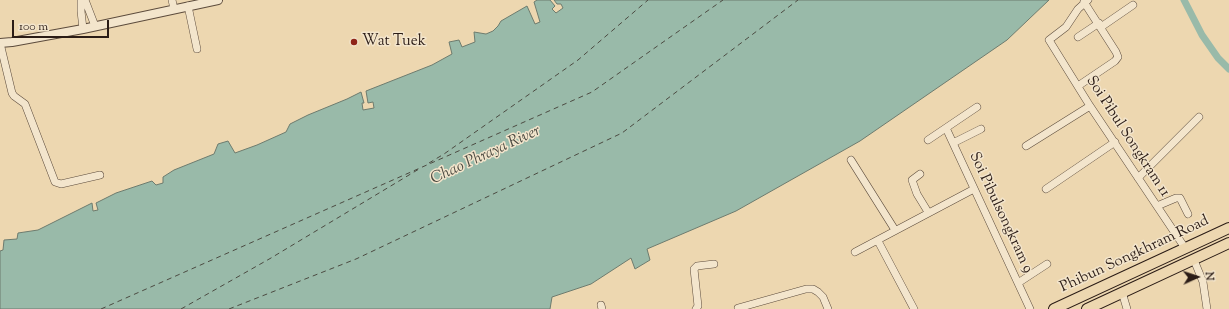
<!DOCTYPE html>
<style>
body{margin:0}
#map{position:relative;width:1229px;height:309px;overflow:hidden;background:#edd7b0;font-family:"Sorts Mill Goudy",serif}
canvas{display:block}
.north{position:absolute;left:1177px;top:257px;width:40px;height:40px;-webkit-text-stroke:3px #f3e5cc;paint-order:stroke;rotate:87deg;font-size:11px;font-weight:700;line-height:16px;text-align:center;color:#2b1c16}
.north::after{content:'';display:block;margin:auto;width:14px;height:18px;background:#2b1c16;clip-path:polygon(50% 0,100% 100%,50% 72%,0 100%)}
.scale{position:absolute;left:12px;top:20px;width:97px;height:18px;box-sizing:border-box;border:2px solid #2b1c16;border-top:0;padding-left:5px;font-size:12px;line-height:14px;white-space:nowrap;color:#2b1c16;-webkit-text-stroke:3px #f3e5cc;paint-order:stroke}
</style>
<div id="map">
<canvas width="1229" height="309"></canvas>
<div class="north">N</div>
<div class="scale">100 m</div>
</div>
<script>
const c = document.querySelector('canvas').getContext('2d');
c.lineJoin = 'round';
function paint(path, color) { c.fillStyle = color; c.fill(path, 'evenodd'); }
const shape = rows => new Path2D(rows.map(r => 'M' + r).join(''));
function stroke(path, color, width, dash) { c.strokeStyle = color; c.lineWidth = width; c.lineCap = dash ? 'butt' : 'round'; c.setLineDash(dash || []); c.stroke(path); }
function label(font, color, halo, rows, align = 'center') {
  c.font = font + ' "Sorts Mill Goudy",serif'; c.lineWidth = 3; c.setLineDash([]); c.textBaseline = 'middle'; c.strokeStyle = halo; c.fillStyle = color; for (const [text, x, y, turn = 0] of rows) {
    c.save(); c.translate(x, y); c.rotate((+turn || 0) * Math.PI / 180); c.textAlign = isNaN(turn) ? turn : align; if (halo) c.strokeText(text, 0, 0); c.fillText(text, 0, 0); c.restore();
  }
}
const water = shape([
 [537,0,550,0,555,6,552,9,556,13,563,8,561,4,557,4,554,0,1049,0,1007,40,860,141,736,211,647,249,650,260,635,269,631,258,591,284,552,297,550,309,0,309,0,251,3,250,4,240,17,239,18,233,38,230,92,203,93,211,98,210,96,203,116,193,152,181,156,185,163,183,163,177,174,170,214,154,218,144,228,141,235,153,257,145,286,132,290,124,308,115,347,99,361,92,364,103,362,103,363,110,374,108,373,102,368,103,366,91,432,65,452,54,449,42,459,40,462,47,475,42,474,32,486,34,493,31,498,26,501,21,527,6,535,24,540,22,534,2,537,0]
]);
const canal = shape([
 [1184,0,1202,35,1218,58,1229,69]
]);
const ferry = shape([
 [429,163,444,154,578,60,648,0],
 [101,309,592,92,723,0],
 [181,309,271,258,419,169],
 [229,309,356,259,622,133,798,0]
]);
const minor = shape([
 [81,0,81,11,83,29],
 [85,0,95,26],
 [172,0,174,9],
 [1088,0,1078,9,1066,27,1049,40,1090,106,1185,248],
 [188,6,197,49],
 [1101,27,1133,5],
 [1078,37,1099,23],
 [0,43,12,93,14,96,25,104,55,182,61,184,100,175],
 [1078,86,1115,61,1118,57,1116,52,1084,2],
 [946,128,1030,309],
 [928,140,977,107],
 [953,143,981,129],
 [1026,146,1090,106],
 [851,160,895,230],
 [920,174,912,180,917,194,928,212],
 [1138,178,1199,117],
 [1046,189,1115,142],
 [1157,206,1176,198,1180,198,1188,214],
 [878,241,914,309],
 [855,252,974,189],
 [1194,260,1203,282,1207,309],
 [1018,283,1047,264],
 [1122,292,1127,309],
 [601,305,602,309],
 [738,308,806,289,813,289,818,292,823,297,828,309],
 [696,309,698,306,694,269,697,266,714,264]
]);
const tertiary = shape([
 [0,43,12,42,83,29,218,0]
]);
const primary = shape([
 [1054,309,1229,228],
 [1087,309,1229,243]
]);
const markers = [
 [354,42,4,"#8f2418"]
];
const poiNames = [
 ["Wat Tuek",362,42]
];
const streetNames = [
 ["Soi Pibul Songkram 11",1127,137,57],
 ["Soi Pibulsongkram 9",1000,213,65],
 ["Phibun Songkhram Road",1135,255,-25]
];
const waterNames = [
 ["Chao Phraya River",486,156,-25]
];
paint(water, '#99baa9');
stroke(water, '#6d7b6e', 1);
stroke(canal, '#99baa9', 7);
stroke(ferry, '#4c4b42', 1, [5, 4]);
stroke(minor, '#5c4b3c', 8);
stroke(tertiary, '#5c4b3c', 10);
stroke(primary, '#2b1c16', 12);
stroke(minor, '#f3e5cc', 7);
stroke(tertiary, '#f3e5cc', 8);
stroke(primary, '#edd7b0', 10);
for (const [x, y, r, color] of markers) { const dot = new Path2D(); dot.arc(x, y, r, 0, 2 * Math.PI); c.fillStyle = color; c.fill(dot); stroke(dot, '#f3e5cc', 1.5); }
label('15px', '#2b1c16', '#f3e5cc', poiNames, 'left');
label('15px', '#2b1c16', '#f3e5cc', streetNames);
label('italic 16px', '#4c4b42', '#f3e5cc', waterNames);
</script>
